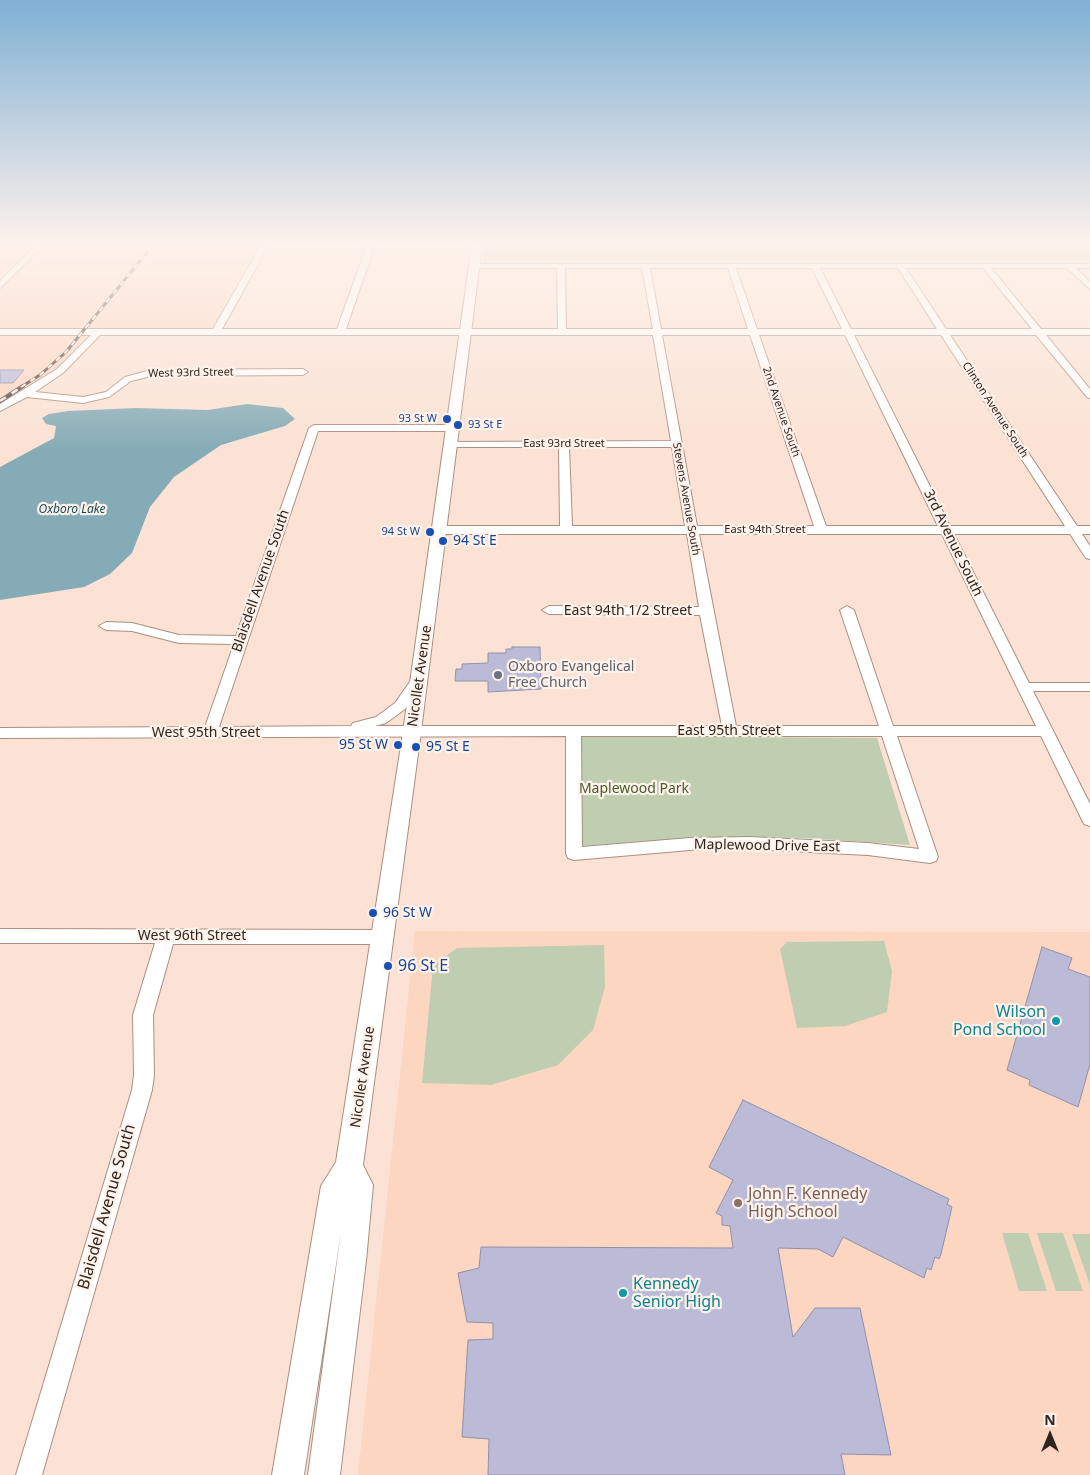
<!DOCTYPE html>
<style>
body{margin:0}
#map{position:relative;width:1090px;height:1475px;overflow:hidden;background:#fbe2d4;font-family:"Noto Sans",sans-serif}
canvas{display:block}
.north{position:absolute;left:1025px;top:1410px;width:50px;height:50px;-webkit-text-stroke:4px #fff2eb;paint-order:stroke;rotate:0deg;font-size:14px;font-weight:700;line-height:20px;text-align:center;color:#30251e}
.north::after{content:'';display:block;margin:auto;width:18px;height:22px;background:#30251e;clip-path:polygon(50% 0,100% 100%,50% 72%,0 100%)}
</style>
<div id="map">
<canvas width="1090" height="1475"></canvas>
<div class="north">N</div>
</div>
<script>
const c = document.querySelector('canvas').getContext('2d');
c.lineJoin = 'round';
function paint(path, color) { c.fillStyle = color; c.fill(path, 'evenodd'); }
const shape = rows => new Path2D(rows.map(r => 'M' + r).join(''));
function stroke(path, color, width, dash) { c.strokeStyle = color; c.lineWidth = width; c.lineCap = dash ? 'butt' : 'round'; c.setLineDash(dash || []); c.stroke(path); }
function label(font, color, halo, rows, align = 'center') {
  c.font = font + ' "Noto Sans",sans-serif'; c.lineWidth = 4.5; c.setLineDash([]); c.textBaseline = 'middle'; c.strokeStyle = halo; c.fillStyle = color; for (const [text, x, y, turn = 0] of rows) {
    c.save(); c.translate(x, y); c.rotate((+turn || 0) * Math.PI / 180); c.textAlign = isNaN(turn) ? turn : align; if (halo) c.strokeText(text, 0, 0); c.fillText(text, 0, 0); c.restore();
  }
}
const built = shape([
 [0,245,259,245,210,330,93,329,58,367,0,405],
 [415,931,1090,932,1090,1475,358,1475]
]);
const green = shape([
 [485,245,1090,245,1090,264,482,263],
 [579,736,877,738,910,845,804,838,699,837,583,846],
 [884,941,892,971,887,1012,845,1026,797,1028,780,949,787,942],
 [604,945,605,987,593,1030,558,1065,491,1085,422,1083,433,966,457,948],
 [1002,1233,1028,1233,1047,1291,1019,1291],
 [1037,1233,1063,1233,1083,1291,1056,1291],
 [1072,1234,1090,1234,1090,1285]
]);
const water = shape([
 [247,404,283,408,295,419,285,426,221,445,174,477,150,507,132,553,110,574,84,587,0,600,0,467,54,438,56,426,46,424,42,418,49,414,68,411,136,408,208,410]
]);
const building = shape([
 [0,370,24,370,13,383,0,383,0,370],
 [512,647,540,647,541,689,488,692,488,681,455,681,456,669,462,669,462,664,488,663,488,653,506,653,506,649,512,649,512,647],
 [1042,947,1072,958,1068,969,1090,977,1090,1064,1078,1107,1029,1085,1030,1080,1007,1070,1042,947],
 [743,1100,949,1199,947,1204,952,1207,941,1254,939,1259,935,1257,931,1270,927,1268,924,1278,843,1237,833,1257,818,1249,778,1248,793,1337,815,1308,860,1308,891,1455,841,1454,845,1475,488,1475,489,1439,462,1437,468,1340,493,1339,493,1323,467,1322,458,1273,479,1268,481,1247,733,1248,730,1226,722,1225,722,1216,716,1213,733,1180,709,1167,743,1100]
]);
const minor = shape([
 [36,245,44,245,0,288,0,281,36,245],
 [261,245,269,245,222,329,337,329,367,245,375,245,346,329,558,329,557,268,472,268,471,266,475,264,1090,264,1090,268,1076,268,1090,282,1090,289,1067,268,991,268,1041,329,1090,329,1090,335,1046,335,1090,389,1090,398,1087,397,1036,335,950,335,1077,526,1090,526,1090,534,1082,534,1090,546,1090,559,1086,558,1070,534,954,534,1029,683,1090,683,1090,691,1033,691,1090,804,1090,826,1084,824,1082,820,1041,736,897,736,938,857,936,861,930,863,868,855,750,849,690,850,574,860,568,858,566,854,566,736,0,738,0,728,205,727,234,644,179,643,132,631,106,630,99,626,106,622,132,623,179,635,236,636,309,428,314,425,453,425,458,428,453,431,318,431,219,727,351,726,353,723,376,717,395,703,414,676,419,675,426,679,405,709,386,723,375,726,722,726,700,615,549,614,542,610,549,606,699,607,687,534,440,534,434,530,440,526,560,526,559,447,451,447,446,444,447,442,671,441,653,335,100,335,63,373,35,392,83,397,106,392,125,377,151,370,303,369,308,372,303,375,151,376,131,381,109,397,83,403,27,397,0,411,0,404,57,369,91,335,0,335,0,329,213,329,261,245],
 [565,268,642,268,653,329,566,329,565,268],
 [650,268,728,268,748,329,661,329,650,268],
 [736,268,812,268,842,329,757,329,736,268],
 [820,268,898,268,937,329,851,329,820,268],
 [906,268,983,268,1032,329,946,329,906,268],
 [662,335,750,335,814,526,697,526,662,335],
 [759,335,845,335,938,526,826,526,759,335],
 [854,335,941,335,1065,526,950,526,854,335],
 [569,447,672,447,685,526,572,526,569,447],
 [699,534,942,534,1036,726,893,726,854,610,847,606,840,610,879,726,736,726,699,534],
 [581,736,882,736,919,849,868,843,750,837,690,838,582,847,581,736],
 [0,929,384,930,390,932,393,937,390,942,384,944,173,944,153,1015,154,1075,152,1090,42,1475,16,1475,132,1090,134,1075,133,1015,155,943,0,943,0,929]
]);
const major = shape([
 [472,245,482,245,420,739,363,1165,373,1185,366,1261,340,1475,308,1475,341,1232,304,1475,272,1475,321,1186,336,1162,402,739,472,245]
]);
const railFar1 = shape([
 [21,387,40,375,66,352,153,245]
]);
const rail = shape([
 [0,401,23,386]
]);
const markers = [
 [447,419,5,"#1a4fb4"],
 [458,425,5,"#1a4fb4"],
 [430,532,5,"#1a4fb4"],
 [443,541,5,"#1a4fb4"],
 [498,675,5,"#6b7280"],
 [398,745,5,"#1a4fb4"],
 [416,747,5,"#1a4fb4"],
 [373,913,5,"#1a4fb4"],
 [388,966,5,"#1a4fb4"],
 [1056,1021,5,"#0f9aa8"],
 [738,1203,5,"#8d6e63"],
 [623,1293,5,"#0f9aa8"]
];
const farStreetnames = [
 ["West 93rd Street",191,373,-1],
 ["Clinton Avenue South",995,410,57],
 ["2nd Avenue South",781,412,71],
 ["East 93rd Street",564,444],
 ["Stevens Avenue South",686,499,80],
 ["East 94th Street",765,530]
];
const farTransitnames = [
 ["93 St W",437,419],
 ["93 St E",468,425,"left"],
 ["94 St W",420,532]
];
const farWaternames = [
 ["Oxboro Lake",72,510]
];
const transitNames = [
 ["94 St E",453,541],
 ["95 St W",388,745,"right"],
 ["95 St E",426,747],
 ["96 St W",383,913]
];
const streetNames = [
 ["3rd Avenue South",953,543,64],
 ["Blaisdell Avenue South",261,581,-71],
 ["East 94th 1/2 Street",628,611],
 ["Nicollet Avenue",420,676,-82],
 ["East 95th Street",729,731],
 ["West 95th Street",206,733],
 ["Maplewood Drive East",767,846,1],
 ["West 96th Street",192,936],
 ["Nicollet Avenue",363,1077,-82]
];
const worshipNames = [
 ["Oxboro Evangelical",508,667],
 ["Free Church",508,683]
];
const parkNames = [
 ["Maplewood Park",634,789]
];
const nearTransitnames = [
 ["96 St E",398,966]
];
const nearCulturenames = [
 ["Wilson",1046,1012],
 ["Pond School",1046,1030],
 ["Kennedy",633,1284,"left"],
 ["Senior High",633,1302,"left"]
];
const nearEducationnames = [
 ["John F. Kennedy",748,1194],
 ["High School",748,1212]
];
const nearStreetnames = [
 ["Blaisdell Avenue South",107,1207,-74]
];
paint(built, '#fcd6c1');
paint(green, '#bfceb1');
paint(water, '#85abb6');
paint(building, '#bbbbd8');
stroke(building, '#9090ac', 1);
stroke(minor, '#ab8f7f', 2);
stroke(major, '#ab8f7f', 2);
paint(minor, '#fff');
paint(major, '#fff');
stroke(railFar1, '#564840', 3);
stroke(rail, '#564840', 4);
stroke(railFar1, '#fff2eb', 2, [5.5]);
stroke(rail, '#fff2eb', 2.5, [7]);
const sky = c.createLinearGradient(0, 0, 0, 451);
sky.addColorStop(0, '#80b0d4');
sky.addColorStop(0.54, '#fdf2ec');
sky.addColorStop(1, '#fdf2ec00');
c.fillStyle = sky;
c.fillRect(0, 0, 1090, 451);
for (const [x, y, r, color] of markers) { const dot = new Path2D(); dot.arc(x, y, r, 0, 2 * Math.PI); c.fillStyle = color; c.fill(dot); stroke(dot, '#fff2eb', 2); }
label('11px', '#30251e', '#fff2eb', farStreetnames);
label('11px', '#164399', '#fff2eb', farTransitnames, 'right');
label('italic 12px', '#144a57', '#fff2eb', farWaternames);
label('14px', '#164399', '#fff2eb', transitNames, 'left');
label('14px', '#30251e', '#fff2eb', streetNames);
label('14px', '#5b616d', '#fff2eb', worshipNames, 'left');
label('14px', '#465c2e', '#fff2eb', parkNames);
label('16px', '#164399', '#fff2eb', nearTransitnames, 'left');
label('16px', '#0d838f', '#fff2eb', nearCulturenames, 'right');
label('16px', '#785e54', '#fff2eb', nearEducationnames, 'left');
label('16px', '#30251e', '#fff2eb', nearStreetnames);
</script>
